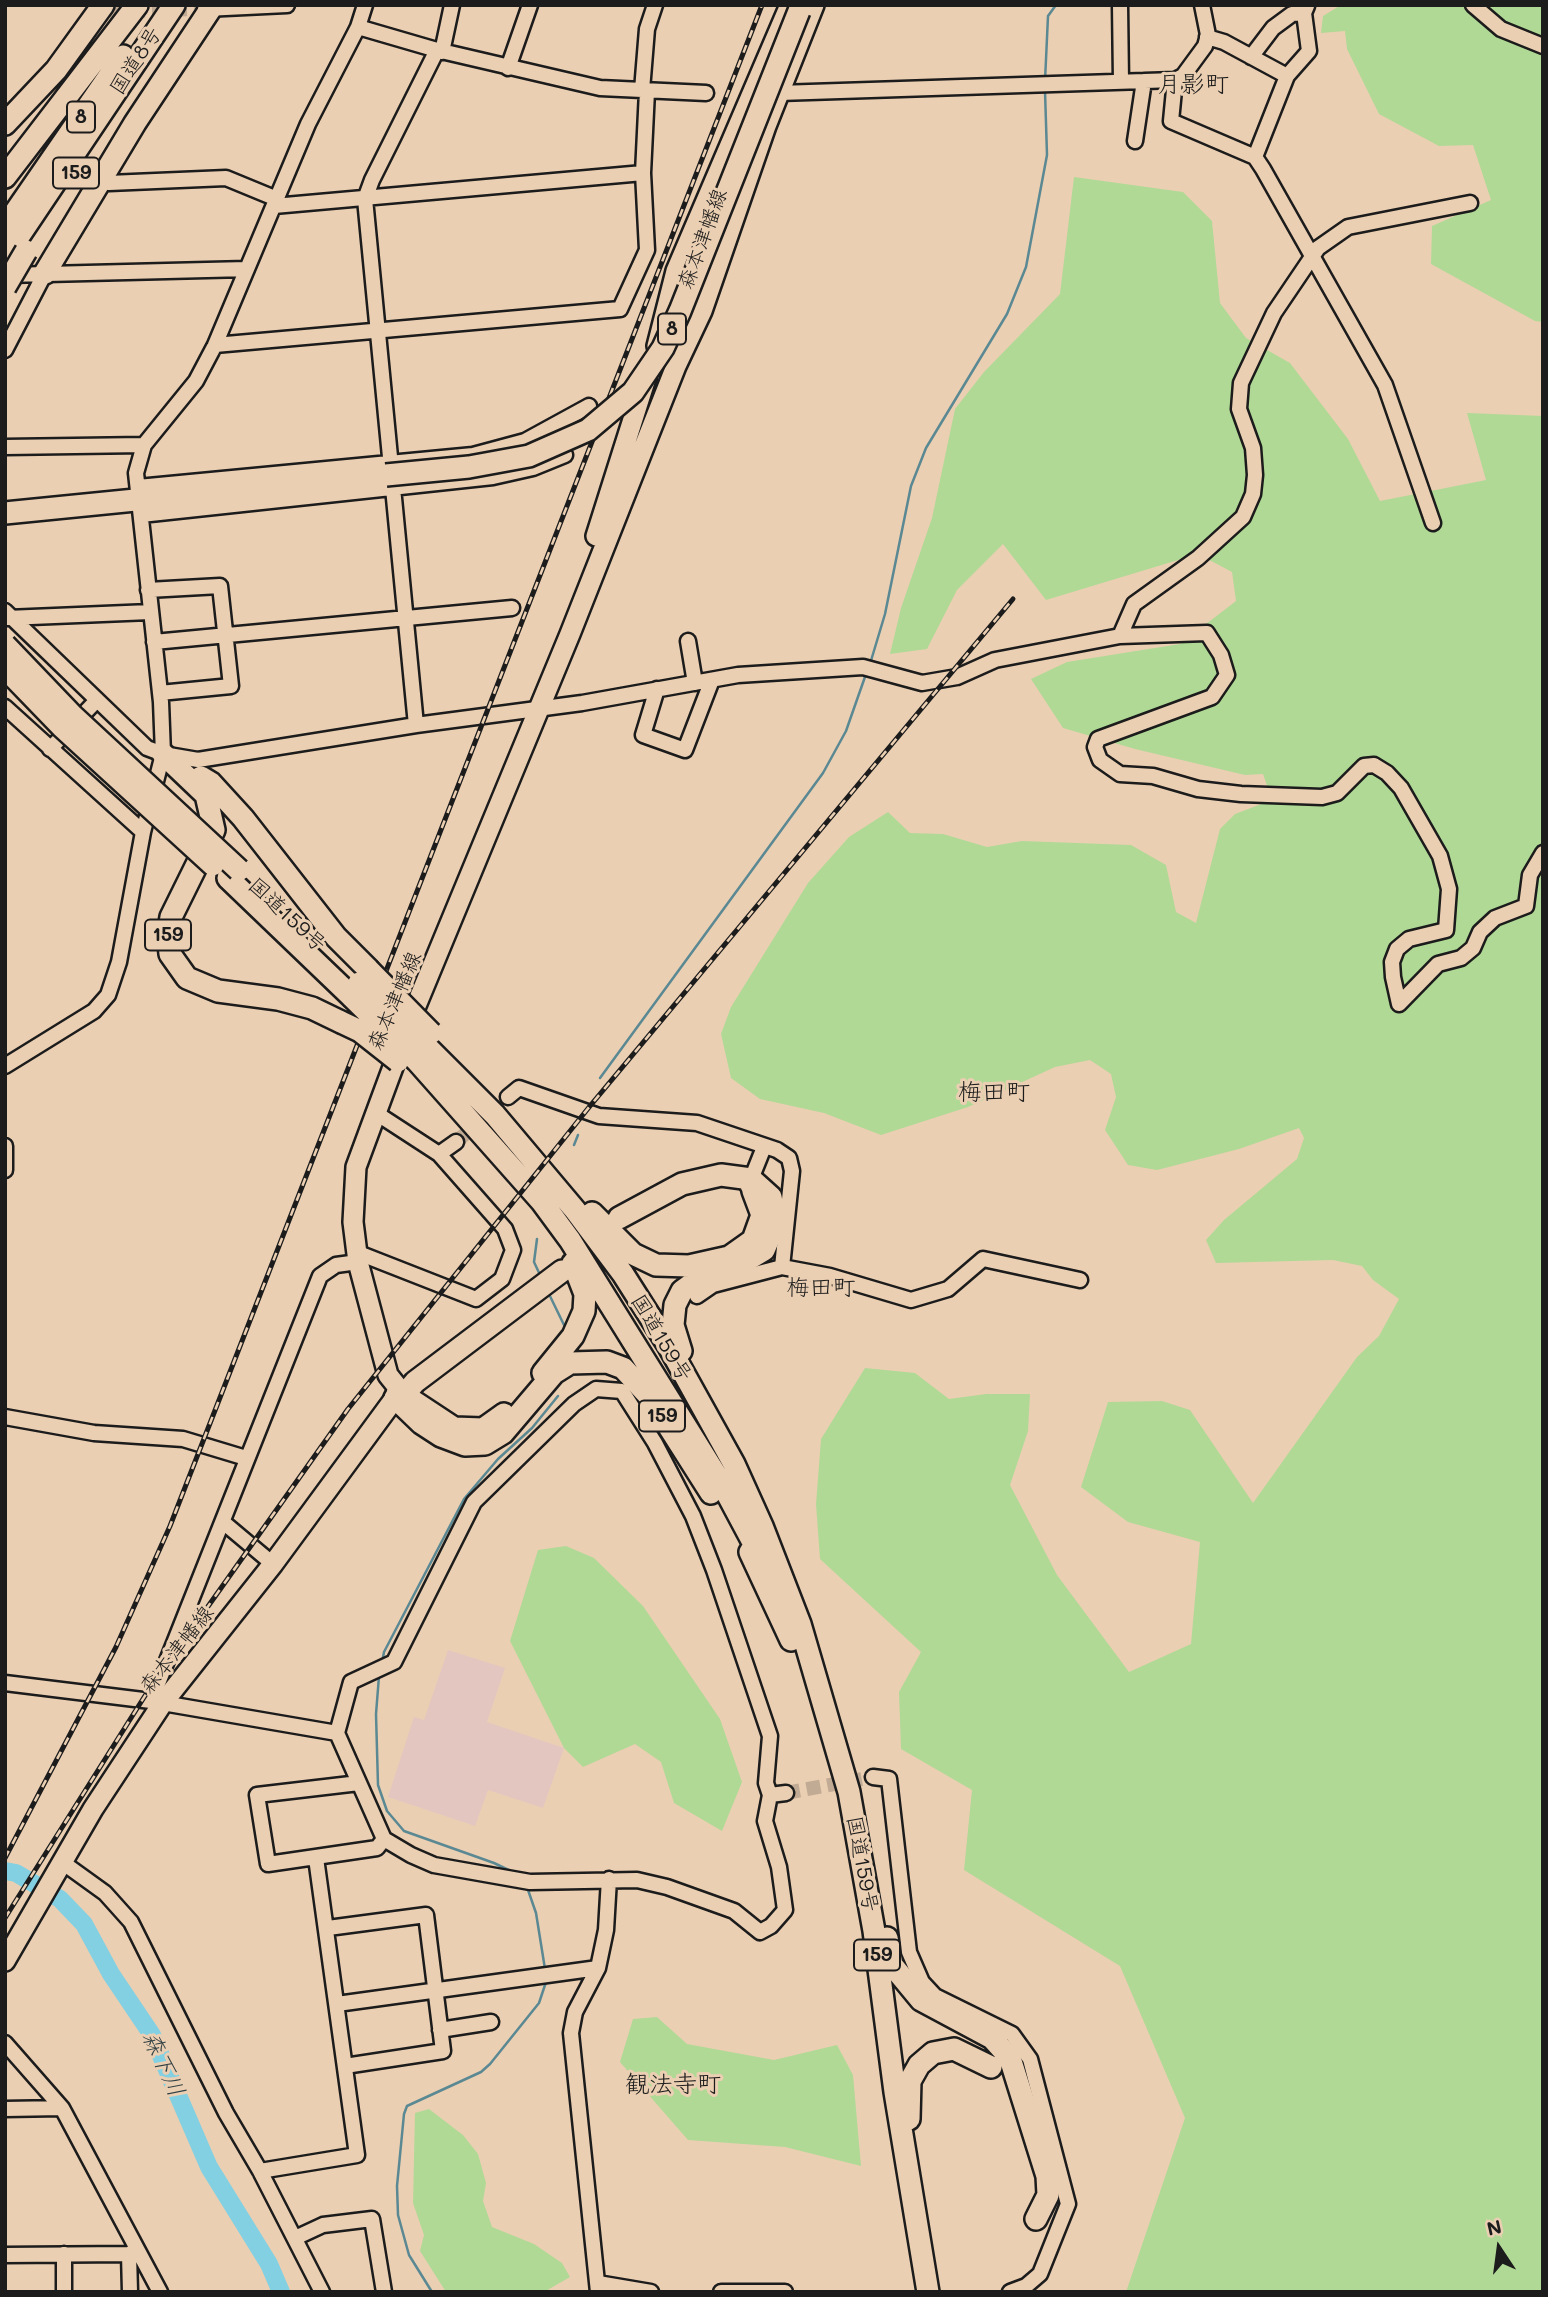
<!DOCTYPE html>
<meta charset="utf-8">
<style>
body{margin:0}
#map{position:relative;width:1548px;height:2297px;overflow:hidden;background:#ebcfb2;font-family:Mali,sans-serif}
canvas{display:block}
.frame{position:absolute;inset:0;border:7px solid #1c1c1c;pointer-events:none}
.north{position:absolute;left:1464px;top:2213px;width:70px;height:70px;-webkit-text-stroke:5px #ebcfb2;paint-order:stroke;rotate:347deg;font-size:19px;font-weight:700;line-height:28px;text-align:center;color:#1c1c1c}
.north::after{content:'';display:block;margin:auto;width:24px;height:32px;background:#1c1c1c;clip-path:polygon(50% 0,100% 100%,50% 72%,0 100%)}
</style>
<div id="map">
<canvas width="1548" height="2297"></canvas>
<div class="frame"></div>
<div class="north">N</div>
</div>
<script>
const c = document.querySelector('canvas').getContext('2d');
c.lineJoin = 'round';
function paint(path, color) { c.fillStyle = color; c.fill(path, 'evenodd'); }
const shape = rows => new Path2D(rows.map(r => 'M' + r).join(''));
function stroke(path, color, width, dash) { c.strokeStyle = color; c.lineWidth = width; c.lineCap = dash ? 'butt' : 'round'; c.setLineDash(dash || []); c.stroke(path); }
function label(font, color, halo, rows, align = 'center') {
  c.font = font + ' Mali,"Klee One",sans-serif'; c.lineWidth = 6; c.setLineDash([]); c.textBaseline = 'middle'; c.strokeStyle = halo; c.fillStyle = color; for (const [text, x, y, turn = 0] of rows) {
    c.save(); c.translate(x, y); c.rotate((+turn || 0) * Math.PI / 180); c.textAlign = isNaN(turn) ? turn : align; if (halo) c.strokeText(text, 0, 0); c.fillText(text, 0, 0); c.restore();
  }
}
const built = shape([
 [448,1650,505,1668,487,1722,564,1748,543,1808,488,1790,475,1826,388,1797,414,1717,424,1720]
]);
const green = shape([
 [1341,5,1543,5,1543,322,1535,321,1431,264,1432,226,1491,200,1473,145,1439,146,1379,114,1347,49,1345,31,1321,33,1323,16],
 [1074,177,1183,192,1212,221,1220,303,1246,338,1290,363,1348,439,1380,501,1486,480,1467,413,1543,416,1543,2292,1126,2292,1185,2118,1120,1966,964,1870,972,1790,901,1749,899,1692,921,1652,820,1559,816,1504,821,1439,865,1368,915,1373,949,1399,986,1394,1030,1394,1028,1431,1010,1485,1057,1575,1129,1672,1191,1644,1200,1542,1128,1522,1081,1487,1108,1402,1162,1401,1190,1410,1253,1503,1357,1357,1379,1336,1399,1299,1373,1280,1362,1266,1333,1260,1216,1263,1206,1240,1224,1220,1297,1159,1304,1138,1299,1128,1239,1149,1157,1170,1128,1165,1105,1130,1116,1097,1111,1074,1090,1060,1055,1067,968,1107,881,1135,824,1113,760,1099,731,1078,721,1034,731,1007,808,883,849,837,888,812,910,833,943,834,987,847,1022,841,1131,845,1166,865,1176,912,1196,923,1220,829,1235,814,1272,800,1263,774,1245,775,1135,749,1063,728,1031,679,1067,662,1180,644,1236,601,1232,572,1198,554,1046,600,1003,544,957,590,927,649,890,654,901,608,932,518,955,409,984,372,1060,294],
 [566,1546,594,1558,643,1606,720,1719,742,1782,722,1831,674,1803,661,1762,635,1744,583,1767,564,1748,510,1641,538,1550],
 [657,2017,687,2044,774,2060,837,2045,853,2075,861,2166,785,2147,688,2140,620,2062,633,2019],
 [429,2109,463,2135,478,2154,486,2183,483,2201,492,2227,534,2244,562,2263,570,2277,544,2292,446,2292,420,2251,424,2235,413,2203,415,2113]
]);
const stream = shape([
 [1045,81,1048,16,1056,5],
 [870,664,885,614,911,486,926,448,1007,314,1026,267,1047,155,1045,91],
 [600,1078,823,773,846,731,866,674],
 [574,1145,578,1135],
 [537,1239,534,1262,541,1277],
 [548,1292,565,1327],
 [382,1663,384,1652,464,1499,498,1459,532,1428,558,1396],
 [379,1676,376,1714,378,1785,387,1811,404,1831,494,1863,519,1875],
 [527,1887,536,1913,545,1969],
 [432,2292,409,2255,398,2215,397,2186,404,2114,407,2106,481,2072,490,2064,539,2003,546,1982]
]);
const river = shape([
 [5,1871,16,1873,60,1899,84,1924,111,1974,152,2035,209,2167,269,2264,281,2292]
]);
const minorTunnel = shape([
 [110,12,198,9],
 [456,1142,508,1097],
 [786,1793,873,1777]
]);
const minor = shape([
 [1120,5,1121,81],
 [1473,5,1501,29,1543,46],
 [205,9,287,5],
 [358,27,437,50,600,88,706,93],
 [1207,37,1224,42,1287,76,1309,51,1304,13],
 [442,52,452,5],
 [1251,57,1273,28,1292,14,1304,13,1307,6],
 [508,68,530,5],
 [1175,80,1171,121,1255,157,1263,169,1385,385,1433,523],
 [642,90,647,29,655,5],
 [779,93,1175,80,1183,76,1205,46,1208,35,1202,5],
 [1135,141,1144,81],
 [1255,157,1287,76],
 [99,180,109,183,226,178,277,199],
 [274,206,643,173],
 [7,275,247,269],
 [215,345,620,309,647,250,643,173,647,91],
 [5,350,45,273],
 [5,447,144,445],
 [138,487,473,455,525,441,589,406],
 [141,515,493,477,533,468,565,455],
 [148,590,220,586,231,686,160,693],
 [5,611,147,748,163,754,198,760,416,725,582,703,738,675,863,667,922,683,957,677,995,660,1120,636,1207,633,1221,655,1227,675,1212,697,1098,739,1095,747,1100,760,1120,774,1153,776,1198,789,1241,794,1322,797,1337,793,1364,766,1374,765,1387,773,1401,788,1440,856,1449,889,1446,930,1409,939,1397,949,1392,962,1393,977,1399,1004],
 [7,618,150,612],
 [1120,636,1134,604,1198,558,1243,517,1253,494,1255,475,1253,448,1239,409,1241,383,1274,313,1318,248,1348,227,1470,203],
 [688,641,695,683],
 [154,642,512,608],
 [657,689,643,735,685,750,712,680],
 [5,707,143,832],
 [416,725,365,199,372,180,437,50],
 [50,749,97,700],
 [1399,1004,1438,964,1461,958,1473,948,1480,932,1495,918,1526,906,1530,875,1543,853],
 [5,1066,94,1011,108,995,119,962,143,832,163,754,161,702,136,473,144,445,196,381,215,345,308,124,358,27,365,5],
 [508,1097,519,1088,599,1116,697,1123,777,1150,789,1158,792,1171,782,1267],
 [5,1146,5,1170],
 [439,1154,456,1142],
 [748,1187,764,1147],
 [356,1252,476,1299,502,1279,513,1250,505,1229,439,1154,376,1113],
 [697,1296,713,1285,782,1267,830,1276,911,1300,948,1289,983,1259,1080,1280],
 [5,1417,94,1433,183,1439,246,1458],
 [223,1522,273,1564],
 [5,1683,151,1701,337,1733],
 [151,1701,320,1276,336,1265,358,1262],
 [337,1733,351,1682,394,1662,474,1502,574,1404,596,1389,622,1391,655,1443,693,1516,714,1570,770,1736,766,1783,770,1795,786,1793],
 [337,1733,384,1839,411,1855,434,1865,530,1882,637,1880,667,1887,734,1911,760,1932,771,1926,785,1910,779,1867,765,1821,770,1795],
 [873,1777,889,1779,909,1952,922,1982,935,1996,1012,2034,1030,2059,1036,2082,1068,2204,1040,2274,1026,2286,1010,2292],
 [359,1783,257,1795,268,1864,377,1848,384,1839],
 [62,1862,105,1893,131,1922,226,2113,260,2171,322,2292],
 [328,1928,426,1915,443,2051,345,2066],
 [337,2004,598,1968],
 [440,2030,491,2022],
 [5,2043,62,2108,160,2292],
 [5,2109,62,2108],
 [260,2171,357,2155,316,1858],
 [295,2238,323,2225,372,2219,384,2292],
 [129,2254,130,2292],
 [5,2255,129,2254,137,2250],
 [598,2283,651,2292],
 [64,2292,64,2254],
 [598,2292,571,2033,575,2012,598,1968,606,1930,609,1879],
 [721,2292,785,2292]
]);
const major = shape([
 [657,346,676,271,790,5],
 [596,536,646,378],
 [404,1395,388,1375,358,1262,353,1222,356,1167,413,1013,570,634,676,366,702,311,766,126,814,5],
 [5,1961,93,1809,162,1704,273,1564,395,1398,397,1390]
]);
const highway = shape([
 [5,124,56,70,103,5],
 [5,177,137,5],
 [5,227,123,56],
 [5,257,174,5],
 [45,273,135,123,213,5],
 [5,513,386,475],
 [163,754,206,795,214,830,171,917,168,935,170,954,187,978,218,991,278,999,312,1008,341,1022],
 [201,777,211,783,243,818,336,937,368,969],
 [228,878,352,997],
 [425,1045,495,1115,575,1210,623,1274,668,1345,734,1464,762,1526,800,1624,849,1792,874,1931,895,2092,928,2292],
 [417,1061,542,1202,570,1240,723,1486,763,1561],
 [592,1213,633,1254,656,1265,689,1266,729,1257,753,1240,762,1215,753,1191],
 [619,1218,682,1184,721,1175,751,1179,771,1197,776,1222,764,1250,739,1265,697,1280,682,1291,675,1305,673,1325,681,1351],
 [543,1373,573,1336,584,1311,585,1294,573,1263],
 [395,1398,421,1423,441,1436,465,1445,485,1444,503,1433,554,1373,570,1363,607,1362,623,1368,650,1397,711,1493],
 [504,1414,483,1429,454,1428,404,1395,415,1382,562,1271],
 [750,1552,791,1640],
 [887,1938,892,1965,921,2000,992,2038,1010,2058,1047,2176,1048,2195,1036,2219],
 [909,2119,910,2081,919,2065,933,2053,954,2049,991,2067]
]);
const rail = shape([
 [5,1858,116,1647,170,1526,762,5],
 [5,1918,148,1691,348,1409,590,1106,1013,599]
]);
const highwayBridge = shape([
 [5,287,26,251],
 [386,475,469,467,529,456,588,430,633,392,663,348,680,311,799,11],
 [5,645,73,716,239,870],
 [5,668,62,727,213,865],
 [368,969,431,1033],
 [359,983,425,1045],
 [352,997,417,1061],
 [341,1022,360,1031,398,1061]
]);
const shields = [
 [81,117,28],
 [76,173,46],
 [672,329,28],
 [168,935,46],
 [662,1416,46],
 [877,1955,46]
];
const shieldNames = [
 ["8",81,117],
 ["159",76,173],
 ["8",672,329],
 ["159",168,935],
 ["159",662,1416],
 ["159",877,1955]
];
const streetNames = [
 ["国道8号",136,61,-57],
 ["森本津幡線",703,239,-70],
 ["国道159号",287,915,43],
 ["森本津幡線",395,1001,-67],
 ["国道159号",661,1338,59],
 ["森本津幡線",177,1650,-52],
 ["国道159号",862,1864,80]
];
const neighbourhoodNames = [
 ["梅田町",821,1288]
];
const waterNames = [
 ["森下川",163,2064,65]
];
const quarterNames = [
 ["月影町",1193,85],
 ["梅田町",994,1093],
 ["観法寺町",673,2085]
];
paint(built, '#e4c6c0');
paint(green, '#b0d996');
stroke(stream, '#5a8893', 2.5);
stroke(river, '#83d0e2', 18);
stroke(minorTunnel, '#c2ab94', 14, [14, 7]);
stroke(minor, '#1c1c1c', 19);
stroke(major, '#1c1c1c', 24);
stroke(highway, '#1c1c1c', 26);
stroke(minor, '#ebcfb2', 14);
stroke(major, '#ebcfb2', 19);
stroke(highway, '#ebcfb2', 21);
stroke(rail, '#1c1c1c', 5);
stroke(rail, '#ebcfb2', 2.5, [8]);
stroke(highwayBridge, '#1c1c1c', 26, []);
stroke(highwayBridge, '#ebcfb2', 21);
for (const [x, y, w] of shields) { const box = new Path2D(); box.roundRect(x - w / 2, y - 15.5, w, 31, 5); c.fillStyle = '#ebcfb2'; c.fill(box); stroke(box, '#1c1c1c', 2); }
label('bold 19px', '#1c1c1c', null, shieldNames);
label('21px', '#1c1c1c', '#ebcfb2', streetNames);
label('23px', '#1c1c1c', '#ebcfb2', neighbourhoodNames);
label('italic 23px', '#314044', '#ebcfb2', waterNames);
label('24px', '#1c1c1c', '#ebcfb2', quarterNames);
</script>
